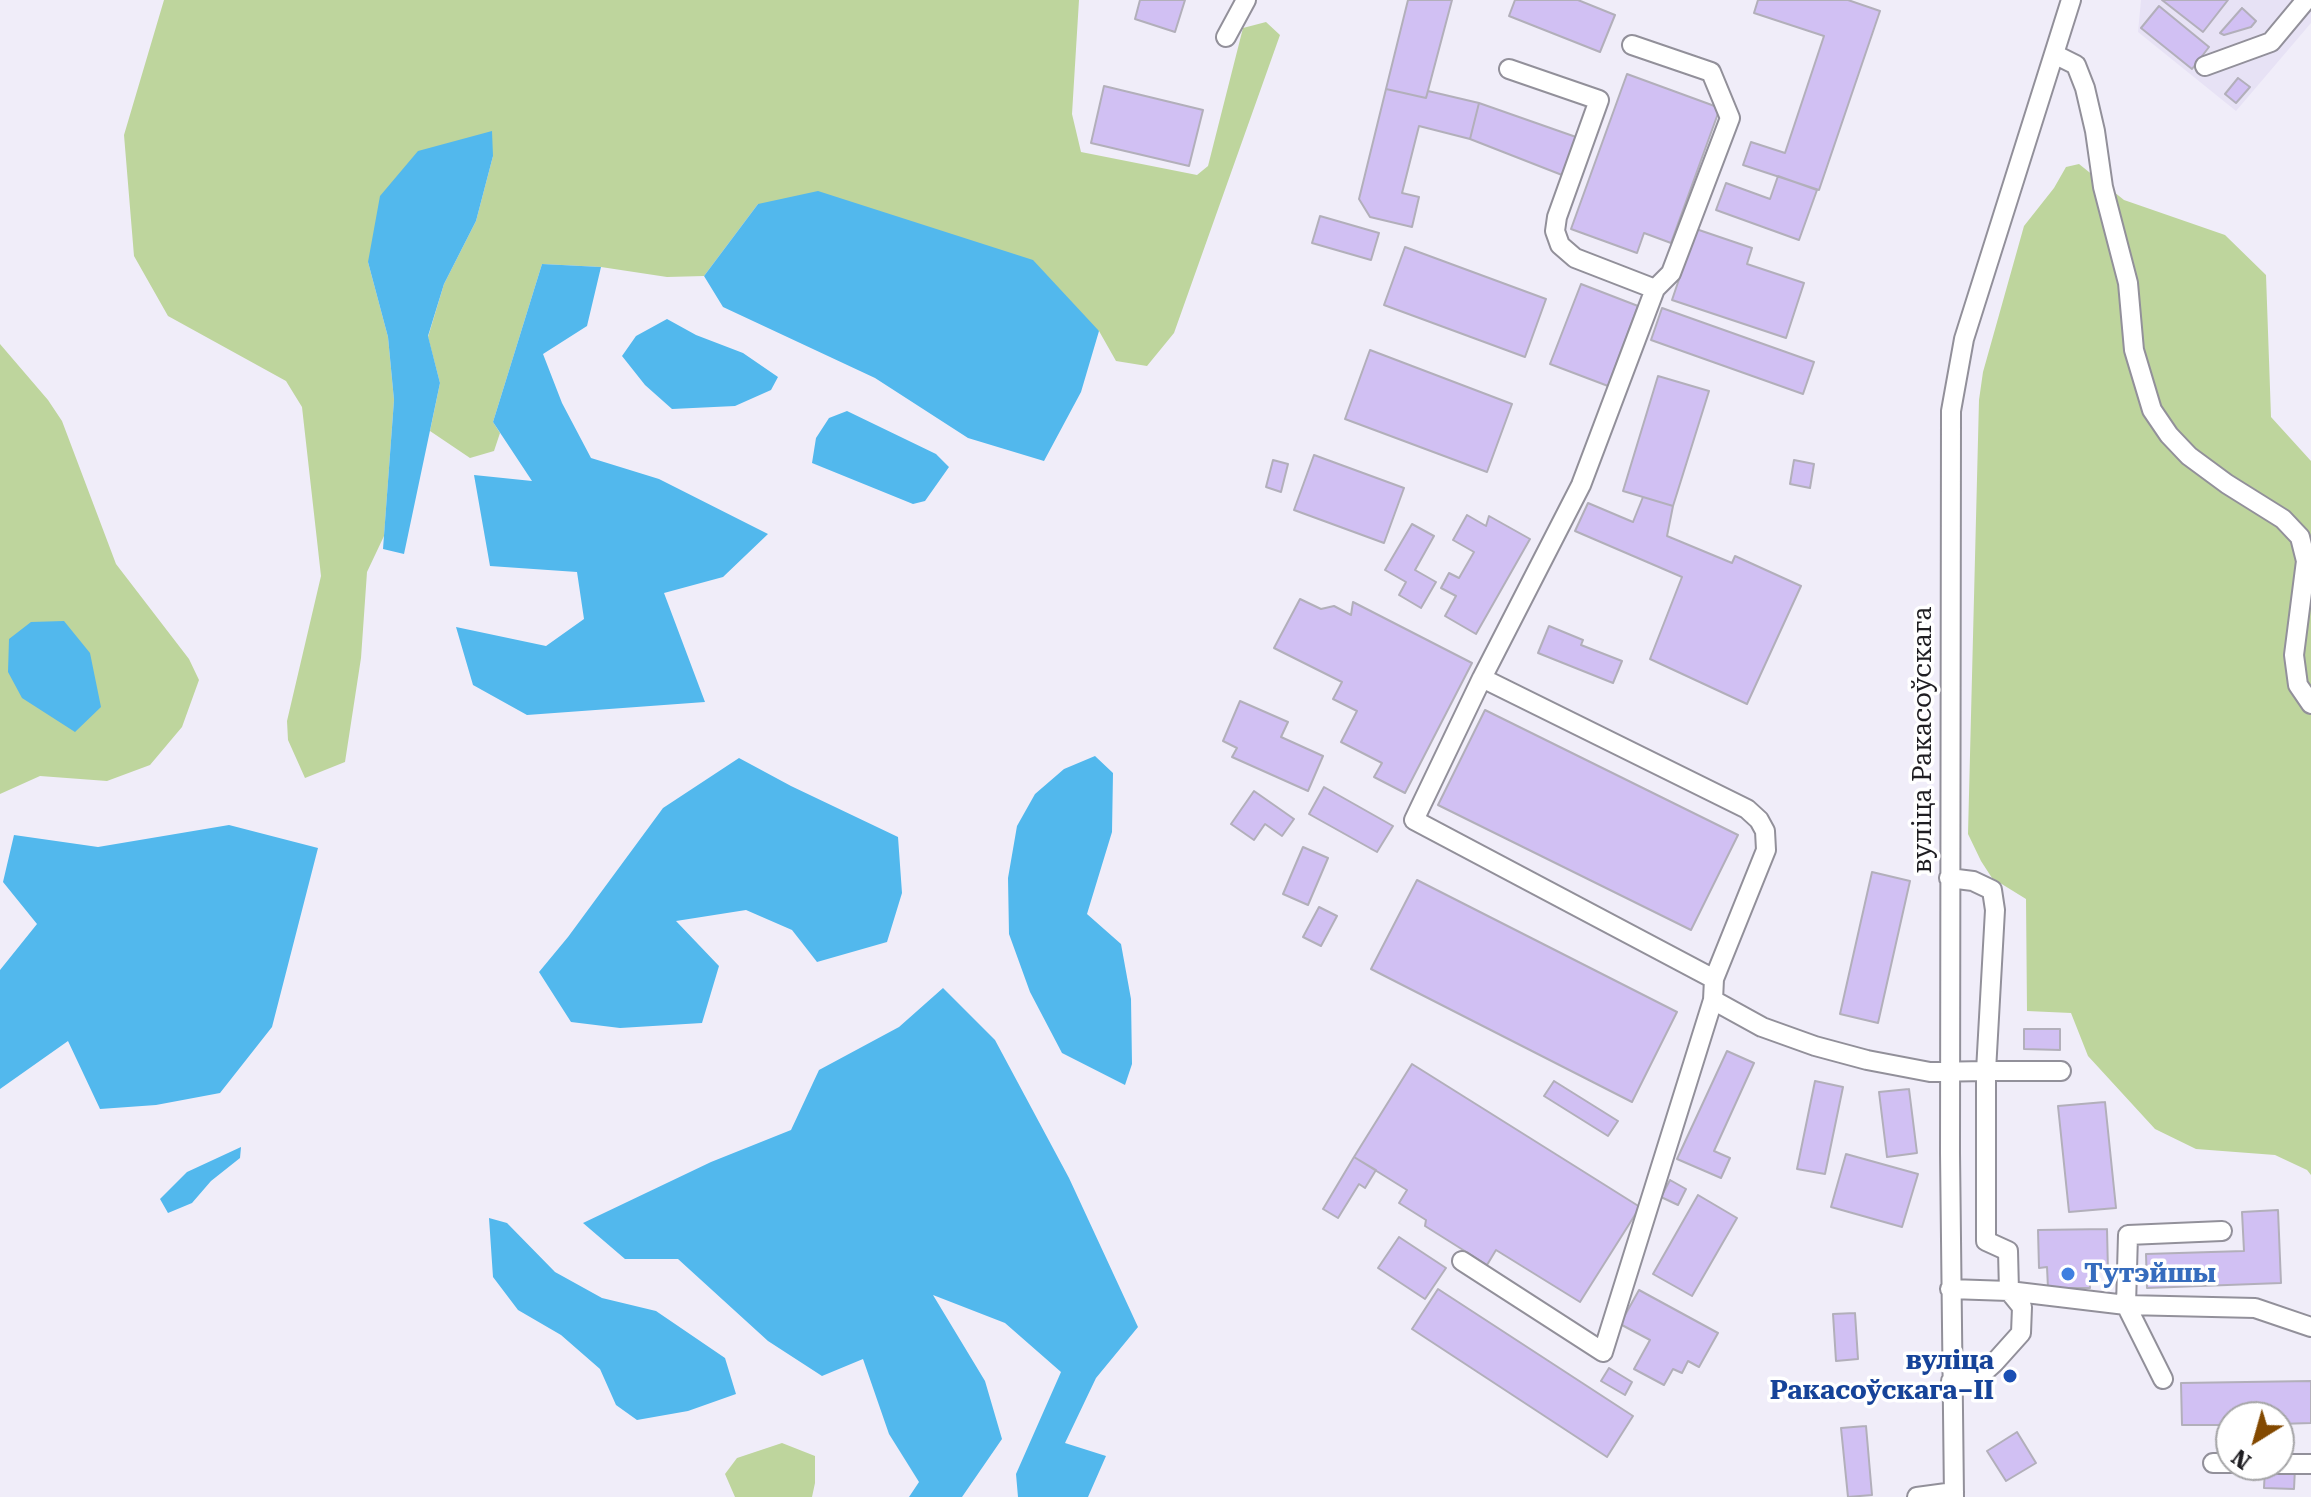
<!DOCTYPE html>
<meta charset="utf-8">
<style>
body{margin:0}
#map{position:relative;width:2311px;height:1497px;overflow:hidden;background:#f0edf9;font-family:"Roboto Serif",serif}
canvas{display:block}
.north{position:absolute;left:2215px;top:1401px;width:80px;height:80px;box-sizing:border-box;background:#fff;border:2px solid #a5a5a7;border-radius:50%;rotate:217deg;font-size:22px;font-weight:700;line-height:32px;text-align:center;color:#1f1e22}
.north::after{content:'';display:block;margin:auto;width:28px;height:36px;background:#834900;clip-path:polygon(50% 0,100% 100%,50% 72%,0 100%)}
</style>
<div id="map">
<canvas width="2311" height="1497"></canvas>
<div class="north">N</div>
</div>
<script>
const c = document.querySelector('canvas').getContext('2d');
c.lineJoin = 'round';
function paint(path, color) { c.fillStyle = color; c.fill(path, 'evenodd'); }
const shape = rows => new Path2D(rows.map(r => 'M' + r).join(''));
function stroke(path, color, width, dash) { c.strokeStyle = color; c.lineWidth = width; c.lineCap = dash ? 'butt' : 'round'; c.setLineDash(dash || []); c.stroke(path); }
function label(font, color, halo, rows, align = 'center') {
  c.font = font + ' "Roboto Serif",serif'; c.lineWidth = 7; c.setLineDash([]); c.textBaseline = 'middle'; c.strokeStyle = halo; c.fillStyle = color; for (const [text, x, y, turn = 0] of rows) {
    c.save(); c.translate(x, y); c.rotate((+turn || 0) * Math.PI / 180); c.textAlign = isNaN(turn) ? turn : align; if (halo) c.strokeText(text, 0, 0); c.fillText(text, 0, 0); c.restore();
  }
}
const built = shape([
 [2141,0,2311,0,2311,23,2236,111,2138,32]
]);
const green = shape([
 [164,0,1079,0,1072,114,1081,152,1197,175,1208,166,1243,28,1266,22,1280,35,1174,333,1147,366,1116,361,1099,331,758,204,704,276,667,277,601,267,542,264,493,422,500,433,494,451,470,458,430,431,440,383,428,337,444,284,476,221,493,156,368,262,388,337,394,400,384,536,367,572,361,658,345,762,305,778,288,740,287,721,321,576,302,407,286,381,168,316,134,256,124,135],
 [2079,164,2124,200,2225,235,2266,275,2271,417,2311,461,2311,1175,2307,1170,2275,1155,2196,1149,2155,1129,2088,1056,2071,1013,2027,1011,2026,899,1992,878,1981,861,1968,834,1979,400,1983,372,2024,226,2054,188,2066,167],
 [0,344,48,400,62,421,116,564,189,659,199,680,182,727,150,765,107,781,40,776,0,794],
 [782,1443,815,1456,815,1483,812,1497,735,1497,725,1474,737,1458]
]);
const water = shape([
 [492,131,493,156,476,221,444,284,428,336,440,383,404,554,383,549,394,400,388,337,368,262,380,196,418,151],
 [818,191,1033,260,1099,331,1081,392,1044,461,968,438,875,378,723,307,704,276,758,204],
 [542,264,601,267,587,326,543,354,562,403,591,458,659,479,768,534,723,577,664,593,705,702,527,715,473,685,456,627,546,646,584,619,577,572,490,566,474,475,532,481,493,422],
 [667,319,696,335,743,353,778,377,771,390,735,406,672,409,645,385,622,356,636,336],
 [847,411,936,454,949,467,925,501,913,504,812,463,816,438,829,418],
 [64,621,90,653,101,707,75,732,22,698,8,672,9,639,31,622],
 [1095,756,1113,773,1112,832,1087,914,1121,944,1131,999,1132,1064,1125,1085,1062,1053,1030,992,1009,934,1008,878,1017,826,1035,794,1064,769],
 [739,758,791,786,898,837,902,893,887,942,817,962,792,930,746,910,676,921,719,966,702,1023,620,1028,571,1022,539,972,568,937,663,808],
 [229,825,318,848,272,1027,220,1093,156,1105,100,1109,68,1041,0,1089,0,970,37,924,3,882,14,835,98,847],
 [943,988,995,1040,1069,1178,1138,1327,1096,1378,1065,1443,1106,1456,1088,1497,1018,1497,1016,1474,1061,1372,1005,1323,933,1295,985,1381,1002,1439,962,1497,909,1497,919,1482,889,1434,863,1359,822,1376,768,1341,678,1259,625,1259,583,1223,711,1162,791,1130,819,1070,899,1027],
 [241,1147,240,1158,211,1181,192,1203,168,1213,160,1199,187,1172],
 [489,1218,507,1223,555,1272,602,1298,656,1311,725,1358,736,1394,688,1411,637,1420,616,1405,600,1369,561,1335,518,1310,493,1277]
]);
const building = shape([
 [1140,0,1185,0,1175,32,1135,19,1140,0],
 [1408,0,1452,0,1426,98,1386,89,1408,0],
 [1515,0,1578,0,1615,15,1600,52,1509,16,1515,0],
 [1758,0,1848,0,1880,11,1819,190,1743,165,1751,142,1785,153,1824,36,1754,13,1758,0],
 [2162,0,2228,0,2203,32,2162,0],
 [2159,6,2209,47,2192,69,2141,28,2159,6],
 [2242,8,2256,21,2251,27,2224,35,2220,33,2242,8],
 [1627,74,1720,108,1671,243,1644,233,1637,253,1571,229,1627,74],
 [2238,78,2250,87,2236,103,2225,94,2238,78],
 [1104,86,1203,110,1189,166,1091,143,1104,86],
 [1386,89,1426,98,1428,91,1479,103,1470,139,1419,126,1402,193,1419,197,1412,227,1370,217,1359,199,1386,89],
 [1479,103,1576,137,1562,175,1470,139,1479,103],
 [1778,176,1817,190,1799,240,1716,210,1726,183,1770,199,1778,176],
 [1320,216,1379,233,1371,260,1312,243,1320,216],
 [1696,229,1752,248,1747,264,1804,283,1786,338,1672,300,1696,229],
 [1405,247,1546,299,1525,357,1384,305,1405,247],
 [1581,284,1638,306,1608,386,1550,364,1581,284],
 [1662,308,1814,362,1803,394,1651,340,1662,308],
 [1370,350,1512,404,1487,472,1345,419,1370,350],
 [1658,376,1709,391,1673,506,1623,491,1658,376],
 [1314,455,1404,488,1384,543,1294,510,1314,455],
 [1273,460,1288,464,1281,492,1266,487,1273,460],
 [1794,460,1814,464,1810,488,1790,484,1794,460],
 [1643,497,1673,506,1667,536,1732,563,1735,556,1801,586,1747,704,1650,659,1682,577,1575,531,1588,503,1633,522,1643,497],
 [1467,515,1486,526,1489,516,1530,539,1476,634,1445,616,1456,596,1441,588,1449,573,1459,578,1474,552,1453,540,1467,515],
 [1412,524,1434,536,1415,570,1436,582,1421,608,1399,595,1406,582,1385,570,1412,524],
 [1300,599,1321,609,1334,606,1351,615,1353,602,1472,663,1405,793,1374,777,1382,763,1341,742,1357,711,1333,699,1342,682,1274,648,1300,599],
 [1549,626,1583,640,1581,645,1622,661,1613,683,1538,653,1549,626],
 [1240,701,1288,722,1281,737,1323,756,1308,791,1232,757,1237,748,1223,741,1240,701],
 [1485,710,1738,835,1691,930,1438,805,1485,710],
 [1324,787,1393,826,1377,852,1309,814,1324,787],
 [1254,791,1294,819,1282,836,1265,824,1254,840,1231,824,1254,791],
 [1303,847,1328,858,1308,905,1283,894,1303,847],
 [1872,872,1910,881,1878,1023,1840,1014,1872,872],
 [1417,880,1677,1012,1632,1102,1371,969,1417,880],
 [1319,907,1337,916,1321,946,1303,937,1319,907],
 [2024,1029,2060,1029,2060,1050,2024,1049,2024,1029],
 [1727,1051,1754,1063,1714,1151,1730,1158,1721,1178,1677,1159,1727,1051],
 [1412,1064,1640,1207,1580,1302,1496,1250,1487,1265,1425,1226,1426,1220,1399,1203,1407,1190,1354,1157,1412,1064],
 [1554,1081,1618,1121,1608,1136,1544,1096,1554,1081],
 [1815,1081,1843,1087,1825,1174,1797,1169,1815,1081],
 [1909,1089,1917,1153,1887,1157,1879,1092,1909,1089],
 [2105,1102,2116,1208,2069,1212,2058,1106,2105,1102],
 [1846,1154,1918,1174,1902,1227,1831,1207,1846,1154],
 [1354,1157,1376,1170,1365,1188,1359,1184,1338,1218,1323,1209,1354,1157],
 [1670,1180,1686,1189,1678,1205,1661,1197,1670,1180],
 [1698,1195,1737,1218,1692,1296,1653,1274,1698,1195],
 [2278,1210,2281,1283,2147,1288,2146,1254,2244,1251,2242,1212,2278,1210],
 [2107,1229,2108,1272,2089,1272,2090,1288,2048,1288,2047,1267,2039,1268,2038,1230,2107,1229],
 [1399,1237,1446,1268,1425,1299,1378,1268,1399,1237],
 [1438,1289,1633,1416,1607,1457,1412,1329,1438,1289],
 [1639,1290,1718,1333,1699,1367,1688,1361,1682,1373,1673,1369,1664,1385,1634,1369,1650,1340,1620,1324,1639,1290],
 [1855,1313,1858,1359,1836,1361,1833,1314,1855,1313],
 [1609,1368,1632,1382,1625,1395,1601,1381,1609,1368],
 [2311,1381,2311,1423,2279,1424,2279,1417,2231,1417,2231,1425,2182,1425,2181,1383,2311,1381],
 [1866,1426,1872,1495,1848,1497,1841,1428,1866,1426],
 [2017,1432,2036,1463,2006,1481,1987,1451,2017,1432],
 [2265,1467,2295,1468,2294,1489,2264,1488,2265,1467]
]);
const minor = shape([
 [1226,37,1246,0],
 [2054,54,2076,65,2085,88,2095,131,2103,187,2128,283,2134,350,2152,410,2169,435,2189,456,2227,484,2283,519,2300,537,2306,561,2294,655,2298,685,2311,704],
 [2205,66,2271,42,2306,0],
 [1509,69,1599,100,1557,217,1555,231,1560,245,1575,258,1655,289],
 [1482,678,1581,485,1655,289,1671,273,1730,118,1711,72,1632,45],
 [1713,1000,1714,979,1766,850,1765,831,1759,820,1747,809,1482,678,1414,820,1714,979],
 [2061,1071,1986,1071,1986,1241,2008,1251,2009,1291,2126,1305,2128,1235,2222,1231],
 [1462,1261,1603,1352,1713,1000,1762,1027,1815,1046,1867,1060,1930,1072,1986,1071,1995,910,1992,890,1973,881,1949,878],
 [1950,1289,2009,1291,2022,1307,2021,1333,1995,1362,1984,1372,1965,1380,1951,1381],
 [2163,1379,2126,1305,2255,1308,2311,1327],
 [2213,1463,2231,1463],
 [2279,1464,2311,1464],
 [1917,1497,1954,1492],
 [1954,1497,1950,1153,1951,411,1964,339,2071,0]
]);
const markers = [
 [2068,1274,8,"#3f7fe0"],
 [2010,1376,8,"#1a4fb4"]
];
const streetNames = [
 ["вуліца Ракасоўскага",1923,740,-90]
];
const shopNames = [
 ["Тутэйшы",2084,1274]
];
const transitNames = [
 ["вуліца",1994,1361],
 ["Ракасоўскага–II",1994,1391]
];
paint(built, '#e7e2f5');
paint(green, '#bed59d');
paint(water, '#52b8ed');
paint(building, '#d1c0f3');
stroke(building, '#b2afba', 2);
stroke(minor, '#92909a', 22);
stroke(minor, '#fff', 18);
for (const [x, y, r, color] of markers) { const dot = new Path2D(); dot.arc(x, y, r, 0, 2 * Math.PI); c.fillStyle = color; c.fill(dot); stroke(dot, '#fff', 3); }
label('26px', '#1f1e22', '#fff', streetNames);
label('bold 26px', '#366cbe', '#fff', shopNames, 'left');
label('bold 26px', '#164399', '#fff', transitNames, 'right');
</script>
